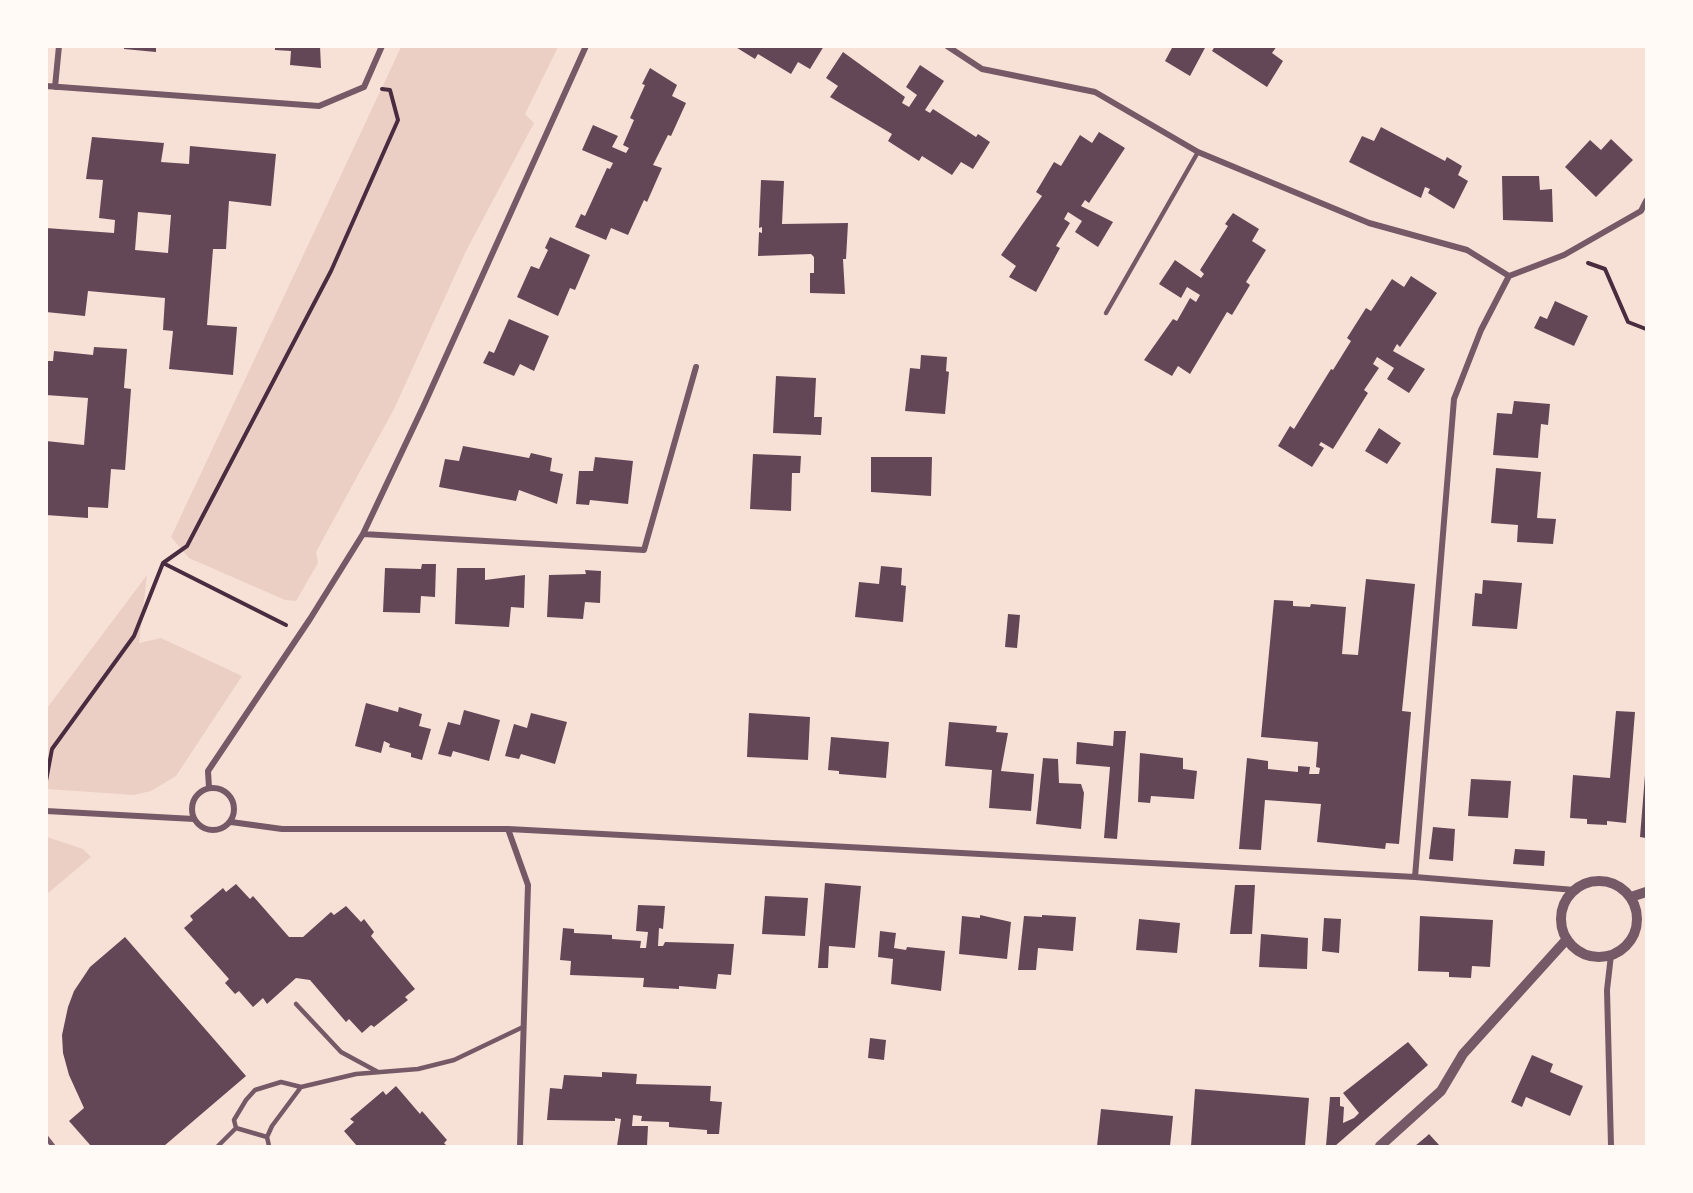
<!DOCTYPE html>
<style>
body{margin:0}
#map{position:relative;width:1693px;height:1193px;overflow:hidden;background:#f7e1d7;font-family:Helvetica,sans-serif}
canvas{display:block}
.frame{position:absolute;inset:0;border:48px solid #fffaf5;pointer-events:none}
</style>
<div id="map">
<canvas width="1693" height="1193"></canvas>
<div class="frame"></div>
</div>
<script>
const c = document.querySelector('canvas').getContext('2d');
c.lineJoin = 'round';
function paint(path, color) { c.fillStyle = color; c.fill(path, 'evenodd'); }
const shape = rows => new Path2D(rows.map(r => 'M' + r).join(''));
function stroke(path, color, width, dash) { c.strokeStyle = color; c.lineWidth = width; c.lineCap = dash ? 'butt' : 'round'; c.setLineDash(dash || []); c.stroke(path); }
const green = shape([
 [401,47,558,47,525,114,534,123,466,251,394,409,316,552,318,563,296,601,285,600,189,558,171,537],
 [147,575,139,643,161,638,242,676,176,776,151,791,134,795,47,789,47,708],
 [47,837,83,849,91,857,47,894]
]);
const building = shape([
 [124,46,156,46,156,52,124,49],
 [275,46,320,46,321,68,290,65,291,51,275,50],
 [734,46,824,46,810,69,798,62,791,74,758,54,755,59],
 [1173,46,1206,46,1190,76,1165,61],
 [1215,46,1277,46,1272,53,1283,61,1267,87,1212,51],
 [843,52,905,97,902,103,909,107,917,95,906,87,920,65,944,81,925,110,930,113,933,109,976,137,978,134,990,142,973,169,961,162,952,175,922,156,919,161,888,141,892,134,830,97,838,86,826,78],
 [650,68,677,85,672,96,686,103,671,136,668,135,653,165,662,168,647,202,644,200,628,235,611,228,606,240,575,227,581,214,585,216,607,168,610,169,613,163,582,150,593,125,618,136,612,147,626,153,629,148,623,145,634,120,630,118,645,85,642,84],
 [1381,127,1445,161,1447,157,1462,166,1458,175,1468,181,1454,209,1428,193,1430,189,1425,187,1421,198,1349,162,1362,136,1374,141],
 [1099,132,1125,148,1089,203,1085,200,1081,206,1113,222,1098,247,1075,232,1082,221,1068,212,1064,219,1070,223,1056,246,1060,248,1036,292,1009,277,1016,266,1001,255,1042,196,1036,192,1054,162,1061,166,1080,135,1092,143],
 [92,137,164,143,161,162,189,164,190,146,276,154,271,206,229,201,226,249,213,249,207,325,237,327,233,375,169,369,173,331,163,330,165,298,88,291,85,316,46,312,46,228,114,233,115,220,99,218,103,180,86,179],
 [138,212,171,215,168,253,135,250],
 [1611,139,1633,160,1596,197,1565,167,1590,140,1601,150],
 [1502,176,1539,176,1540,190,1552,189,1553,222,1503,220],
 [761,180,784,181,782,224,848,223,846,259,843,259,845,294,810,293,810,273,814,273,814,257,811,254,758,256,759,232,762,233,762,227,759,228],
 [1233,213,1259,229,1252,241,1266,250,1246,282,1250,285,1232,315,1227,312,1190,374,1178,366,1172,376,1144,360,1173,319,1177,321,1190,298,1196,302,1200,295,1187,287,1181,298,1159,284,1175,260,1201,278,1204,274,1200,270,1228,226,1225,224],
 [550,237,590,255,575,290,570,288,558,316,517,297,531,266,539,269,548,250,545,248],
 [1411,276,1437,293,1400,347,1397,344,1393,351,1425,369,1409,393,1387,379,1394,368,1377,357,1373,364,1379,368,1364,390,1368,393,1333,449,1321,442,1319,445,1324,448,1312,467,1278,446,1290,426,1294,429,1331,369,1333,370,1351,341,1347,338,1366,308,1371,311,1392,279,1404,287],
 [1555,301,1588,316,1574,346,1534,328,1540,316,1547,319],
 [509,319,549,336,534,371,520,364,514,376,483,363,489,351,494,353],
 [94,347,127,349,124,388,131,389,125,470,111,469,108,508,88,507,88,518,46,515,46,441,84,445,88,398,46,395,46,361,53,361,54,351,93,355],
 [921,355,947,357,946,371,949,372,945,414,905,411,910,368,920,369],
 [776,376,816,378,814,417,822,417,821,435,773,433],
 [1514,401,1550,404,1548,425,1541,424,1538,458,1493,455,1497,413,1512,414],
 [1379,428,1401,443,1387,464,1365,451],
 [463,446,529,458,531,453,552,458,550,471,563,474,557,504,519,490,516,501,439,487,445,459,459,461],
 [753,454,801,456,800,473,792,473,791,511,750,509],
 [595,457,633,461,628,504,590,500,589,505,576,504,579,471,593,471],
 [871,457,932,457,931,496,871,492],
 [1496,468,1541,472,1537,518,1556,519,1553,544,1517,542,1518,525,1491,523],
 [422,564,436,564,435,597,421,596,420,613,383,612,385,568,421,569],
 [881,566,902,568,901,585,906,586,903,622,855,617,859,582,879,584],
 [457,568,485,568,485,580,525,575,524,608,511,607,509,627,455,624],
 [585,570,601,571,600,603,585,602,583,619,547,617,549,575,586,574],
 [1366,579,1415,584,1402,711,1411,712,1399,844,1386,843,1385,849,1317,842,1321,804,1265,800,1261,850,1239,849,1247,758,1268,761,1268,769,1298,772,1298,766,1310,767,1309,774,1319,774,1320,768,1316,767,1318,742,1261,737,1274,600,1293,601,1293,606,1310,607,1311,604,1346,607,1342,654,1358,655],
 [1483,580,1522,583,1517,629,1472,626,1475,593,1482,594],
 [1008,614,1020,615,1017,648,1005,647],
 [366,703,398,712,399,707,422,714,419,726,431,729,422,760,411,757,411,753,389,747,390,744,384,741,381,753,355,746],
 [464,710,500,720,489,761,453,751,451,757,438,754,448,722,460,725],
 [1616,711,1635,712,1626,823,1607,821,1607,825,1587,824,1587,819,1570,818,1573,775,1610,778],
 [531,713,567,722,555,764,521,754,519,759,505,756,514,724,527,728],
 [749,713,810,717,808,760,747,757],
 [949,722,997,726,996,732,1008,733,1001,771,1034,774,1031,811,989,808,992,770,945,766],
 [1114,731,1126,731,1117,839,1104,838,1110,767,1076,764,1077,742,1113,746],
 [831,737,889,742,886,778,839,774,839,771,828,770],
 [1140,753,1183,758,1183,769,1197,771,1194,799,1151,796,1150,803,1138,802],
 [1043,758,1058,759,1059,783,1081,784,1084,793,1081,829,1036,824],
 [1645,775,1646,775,1646,838,1640,837],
 [1471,779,1511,781,1508,818,1468,816],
 [1433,827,1455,829,1453,861,1429,859],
 [1515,849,1545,851,1544,866,1513,864],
 [825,883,861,886,855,948,829,946,828,968,818,968],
 [236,884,250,899,253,896,289,937,303,937,331,912,334,915,346,906,361,922,364,919,374,932,371,936,415,989,405,997,408,1000,374,1027,371,1025,362,1033,349,1019,346,1022,310,980,296,978,267,1004,263,998,253,1007,239,991,235,994,225,983,229,979,184,928,193,920,190,916,223,888,226,892],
 [1235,885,1255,885,1252,934,1230,934],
 [765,896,808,898,805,936,762,934],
 [638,905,665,906,663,929,659,928,658,946,663,946,665,942,734,944,731,975,718,974,716,989,679,986,679,989,643,987,644,978,570,975,571,961,560,960,563,928,574,929,574,933,612,935,612,939,641,941,640,948,646,948,648,932,636,931],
 [980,915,1011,922,1007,959,959,954,962,916,980,918],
 [1042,915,1076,917,1073,951,1038,948,1036,970,1018,970,1024,916,1042,917],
 [1420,916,1493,920,1490,967,1472,966,1471,978,1449,977,1449,972,1418,971],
 [1324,918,1341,919,1339,953,1322,951],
 [1139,919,1180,923,1177,953,1136,950],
 [880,931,896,933,894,948,906,950,907,947,945,951,941,991,891,984,893,959,878,957],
 [1261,934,1308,938,1307,969,1259,967],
 [125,937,246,1076,164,1146,91,1146,69,1121,84,1108,69,1075,63,1053,62,1035,68,1007,74,991,90,967],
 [870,1038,886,1040,884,1060,868,1058],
 [1408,1042,1428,1065,1335,1146,1326,1146,1330,1097,1340,1097,1340,1106,1344,1107,1343,1123,1354,1118,1359,1113,1343,1093],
 [1532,1055,1553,1064,1550,1072,1583,1086,1570,1116,1526,1097,1522,1107,1511,1102],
 [602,1072,637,1074,636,1084,711,1086,710,1101,722,1102,719,1134,707,1134,707,1130,669,1127,669,1122,641,1121,642,1116,633,1115,632,1126,648,1126,647,1146,617,1146,621,1119,615,1118,615,1121,547,1120,550,1088,562,1089,564,1075,602,1077],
 [396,1086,420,1114,422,1111,447,1140,444,1143,447,1146,357,1146,344,1131,354,1122,350,1119,383,1091,386,1095],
 [1195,1089,1309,1098,1305,1146,1191,1146],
 [1101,1109,1173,1116,1170,1146,1097,1146],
 [1429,1134,1440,1146,1415,1146,1427,1136]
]);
const path = shape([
 [1588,263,1605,269,1628,322,1646,329],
 [163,563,286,625],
 [46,781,52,749,134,636,163,563,187,546,331,271,398,120,390,90,382,89]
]);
const service = shape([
 [1106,313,1198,152],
 [296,1004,341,1052,378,1072],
 [46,1137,53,1146],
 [267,1137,236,1128,234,1120,246,1100,255,1090,281,1082,301,1087],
 [218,1146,236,1128],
 [269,1146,267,1137,272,1126,301,1087,356,1074,418,1069,454,1060,523,1027]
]);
const minor = shape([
 [947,46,982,69,1095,92,1198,152,1369,223,1467,250,1509,276],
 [46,86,319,106,364,87,382,46],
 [55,87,59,46],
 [363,534,644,550,696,367],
 '192 809a21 21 0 1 1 42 0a21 21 0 1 1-42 0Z',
 [209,788,208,771,310,619,363,534,424,405,586,46],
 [46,811,194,819],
 [231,822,282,829,508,829,1415,877,1575,890],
 [508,829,528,885,520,1146],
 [1415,877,1454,399,1481,330,1509,276,1564,255,1641,211,1646,201],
 [1611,955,1607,990,1611,1146]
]);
const tertiary = shape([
 '1561 919a38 38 0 1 1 76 0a38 38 0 1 1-76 0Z',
 [1631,897,1646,892],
 [1380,1146,1441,1091,1463,1054,1567,939]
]);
paint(green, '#ebcfc5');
paint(building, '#644757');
stroke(path, '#4a2c40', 4);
stroke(service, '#755966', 4.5);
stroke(minor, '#755966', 6);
stroke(tertiary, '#755966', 10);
</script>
